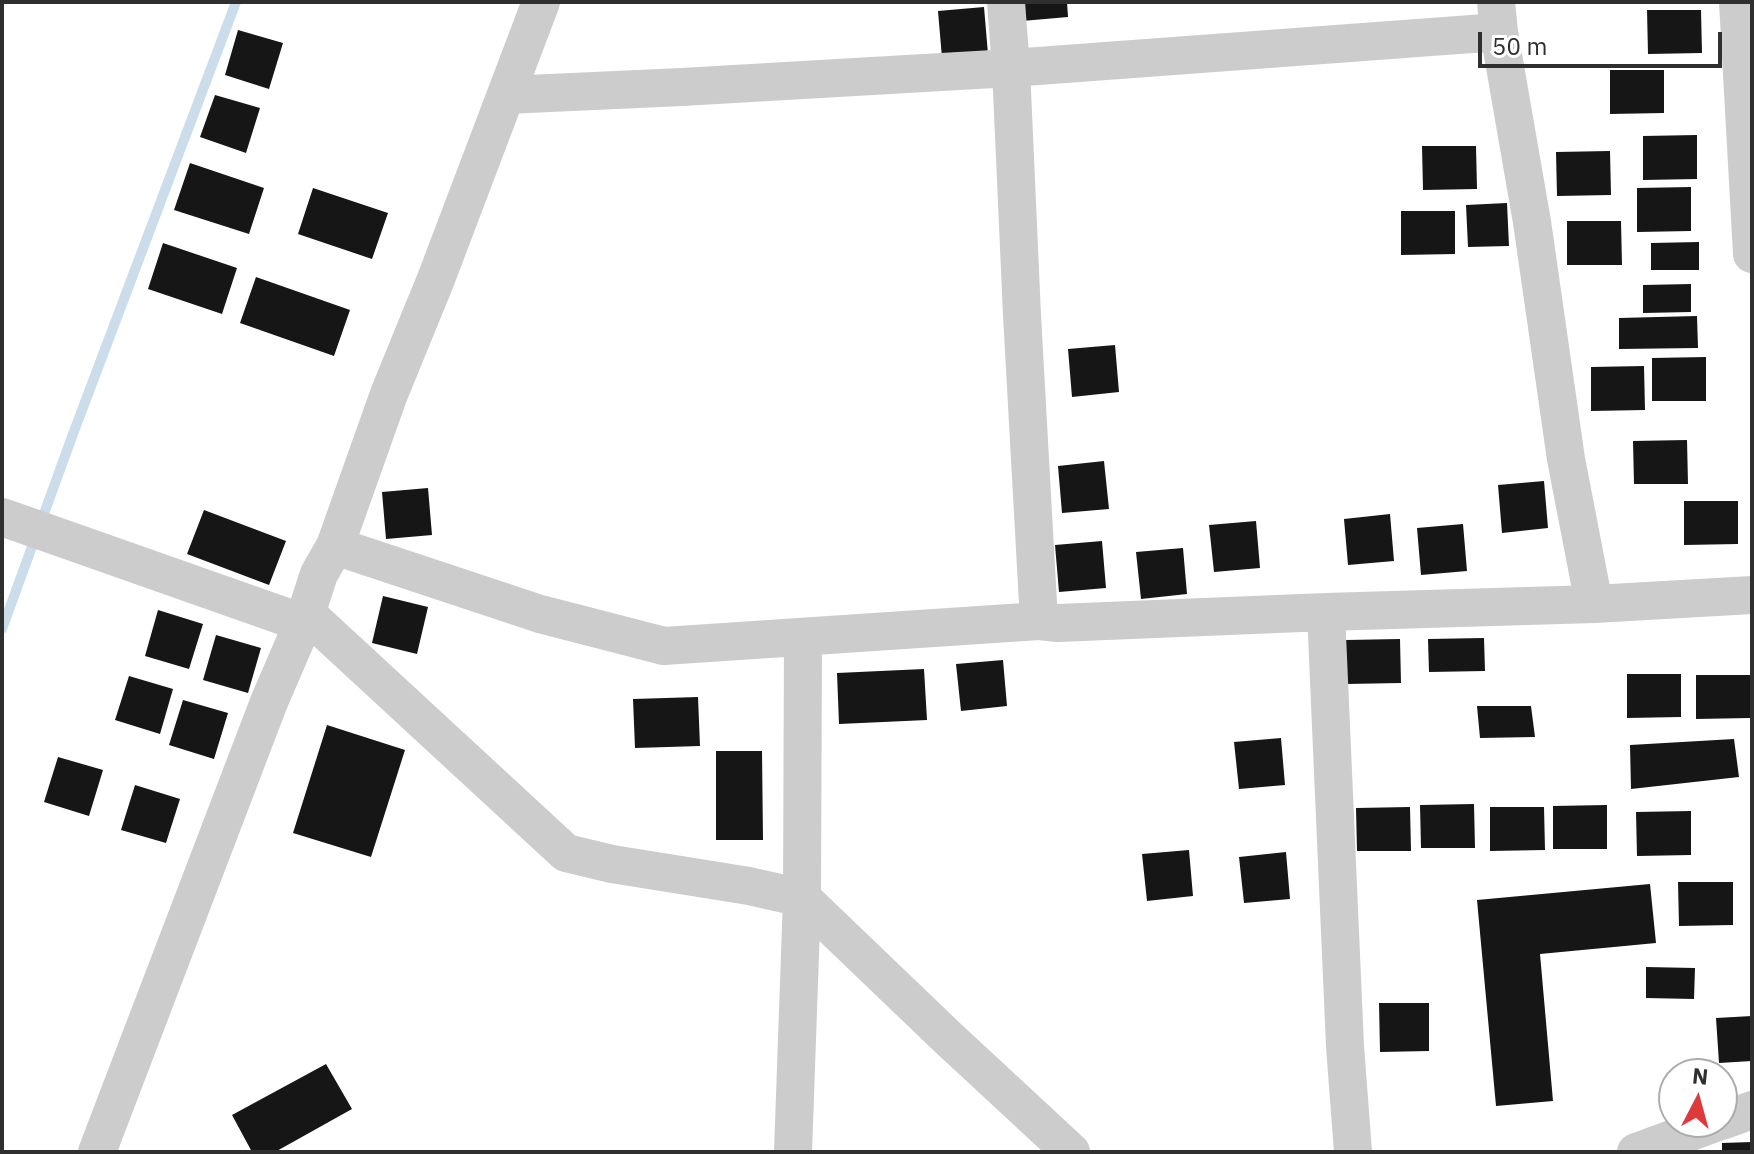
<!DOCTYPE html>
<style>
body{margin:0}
#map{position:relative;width:1754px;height:1154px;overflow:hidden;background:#fff;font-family:"IBM Plex Sans",sans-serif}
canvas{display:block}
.frame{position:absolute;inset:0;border:4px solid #2f2f2f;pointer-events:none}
.north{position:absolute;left:1658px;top:1058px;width:80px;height:80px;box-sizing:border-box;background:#fff;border:2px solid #acacac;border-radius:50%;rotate:6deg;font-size:22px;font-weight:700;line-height:32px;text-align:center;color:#2f2f2f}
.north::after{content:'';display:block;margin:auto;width:28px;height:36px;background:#dd3a3c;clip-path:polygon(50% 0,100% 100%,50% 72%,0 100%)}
.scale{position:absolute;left:1478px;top:32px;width:244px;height:36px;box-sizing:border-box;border:4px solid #2f2f2f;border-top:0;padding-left:10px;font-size:24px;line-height:28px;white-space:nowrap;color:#2f2f2f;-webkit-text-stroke:6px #fff;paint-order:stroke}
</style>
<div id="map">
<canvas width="1754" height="1154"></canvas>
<div class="frame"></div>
<div class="north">N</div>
<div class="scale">50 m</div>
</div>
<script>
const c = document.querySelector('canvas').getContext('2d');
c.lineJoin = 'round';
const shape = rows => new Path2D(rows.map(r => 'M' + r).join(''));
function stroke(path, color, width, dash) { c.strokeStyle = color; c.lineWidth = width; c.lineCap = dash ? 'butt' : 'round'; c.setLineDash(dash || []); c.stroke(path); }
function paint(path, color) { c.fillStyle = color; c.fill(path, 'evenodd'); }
const stream = shape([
 [2,629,73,434,236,2]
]);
const building = shape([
 [1020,2,1067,2,1068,17,1022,21],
 [984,7,988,54,942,58,938,11],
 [1647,10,1701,10,1702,53,1648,54],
 [238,30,283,43,269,89,225,75],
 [1610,70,1664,70,1664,113,1610,114],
 [215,95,260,108,246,153,200,137],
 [1697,135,1697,179,1643,180,1643,136],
 [1422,146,1476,146,1477,189,1423,190],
 [1610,151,1611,195,1557,196,1556,152],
 [190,163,264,188,249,234,174,210],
 [1691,187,1691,231,1637,232,1637,188],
 [313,188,388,213,372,259,298,234],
 [1507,203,1509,246,1468,247,1466,205],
 [1401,211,1455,211,1455,254,1401,255],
 [1567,221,1621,221,1622,265,1567,265],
 [1699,242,1699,270,1651,270,1651,243],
 [163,243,237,268,222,314,148,289],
 [256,277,350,310,334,356,240,323],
 [1691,284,1691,312,1643,313,1643,285],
 [1697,316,1698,348,1619,349,1619,318],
 [1115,345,1119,392,1072,397,1068,349],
 [1706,357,1706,401,1652,401,1652,358],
 [1644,366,1645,410,1591,411,1591,367],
 [1687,440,1688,484,1634,484,1633,441],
 [1104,461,1109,509,1062,513,1058,466],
 [1544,481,1548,528,1502,533,1498,485],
 [428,488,432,535,386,539,382,492],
 [1684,501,1738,501,1738,544,1684,545],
 [204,510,286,541,269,585,187,554],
 [1390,514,1394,561,1348,565,1344,519],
 [1256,521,1260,568,1214,572,1209,525],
 [1463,524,1467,571,1421,575,1417,528],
 [1102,541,1106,588,1059,592,1055,545],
 [1183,548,1187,594,1141,599,1136,552],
 [383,596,428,607,417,654,372,643],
 [158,610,203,624,189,669,145,656],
 [216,635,261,648,248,693,203,680],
 [1484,638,1485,671,1429,672,1428,639],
 [1400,639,1401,683,1346,684,1346,640],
 [1003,660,1007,706,961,711,956,664],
 [924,669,927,720,839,724,837,673],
 [1627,674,1681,674,1681,717,1627,718],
 [1696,675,1750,675,1750,718,1696,719],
 [129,676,173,689,160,734,115,720],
 [698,697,700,746,635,748,633,699],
 [183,700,228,713,214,759,169,745],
 [1477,706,1531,706,1535,737,1480,738],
 [327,725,405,750,371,857,293,833],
 [1281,738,1285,785,1239,789,1234,742],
 [1734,739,1739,777,1631,789,1630,745],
 [716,751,762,751,763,840,716,840],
 [58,757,103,770,89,816,44,802],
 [135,785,180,799,166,843,121,830],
 [1474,804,1475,848,1421,848,1420,805],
 [1607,805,1607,849,1553,849,1553,806],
 [1410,807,1411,851,1357,851,1356,808],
 [1490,807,1544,807,1545,850,1490,851],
 [1691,811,1691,855,1637,856,1636,812],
 [1189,850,1193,896,1147,901,1142,854],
 [1286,852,1290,899,1244,903,1239,857],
 [1678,882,1733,882,1733,925,1679,926],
 [1650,884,1656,943,1540,954,1553,1101,1496,1106,1477,900],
 [1646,967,1695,968,1694,999,1646,998],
 [1379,1003,1429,1003,1429,1051,1380,1052],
 [1752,1016,1752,1061,1719,1063,1716,1018],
 [326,1064,352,1109,275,1152,252,1152,232,1115],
 [1752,1142,1752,1152,1722,1152,1722,1143]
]);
const minor = shape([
 [1006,2,1011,68,1022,315,1039,621],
 [1496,2,1499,32,1532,222,1566,459,1594,604],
 [1738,2,1752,254],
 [506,95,682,87,1011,68,1499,32],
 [2,517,303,623],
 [335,546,540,614,664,646,1039,621,1058,623,1326,612],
 [306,613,566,853,612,864,749,886,802,898,947,1037,1071,1152],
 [1722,1121,1752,1110],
 [97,1152,269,702,303,623,319,574,335,546,389,394,436,279,541,2],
 [793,1152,802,898,803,637],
 [1353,1152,1345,1046,1326,612,1594,604,1752,595],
 [1636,1152,1718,1122]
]);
stroke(stream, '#cbdceb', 10);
paint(building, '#161616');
stroke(minor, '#ccc', 38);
</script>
